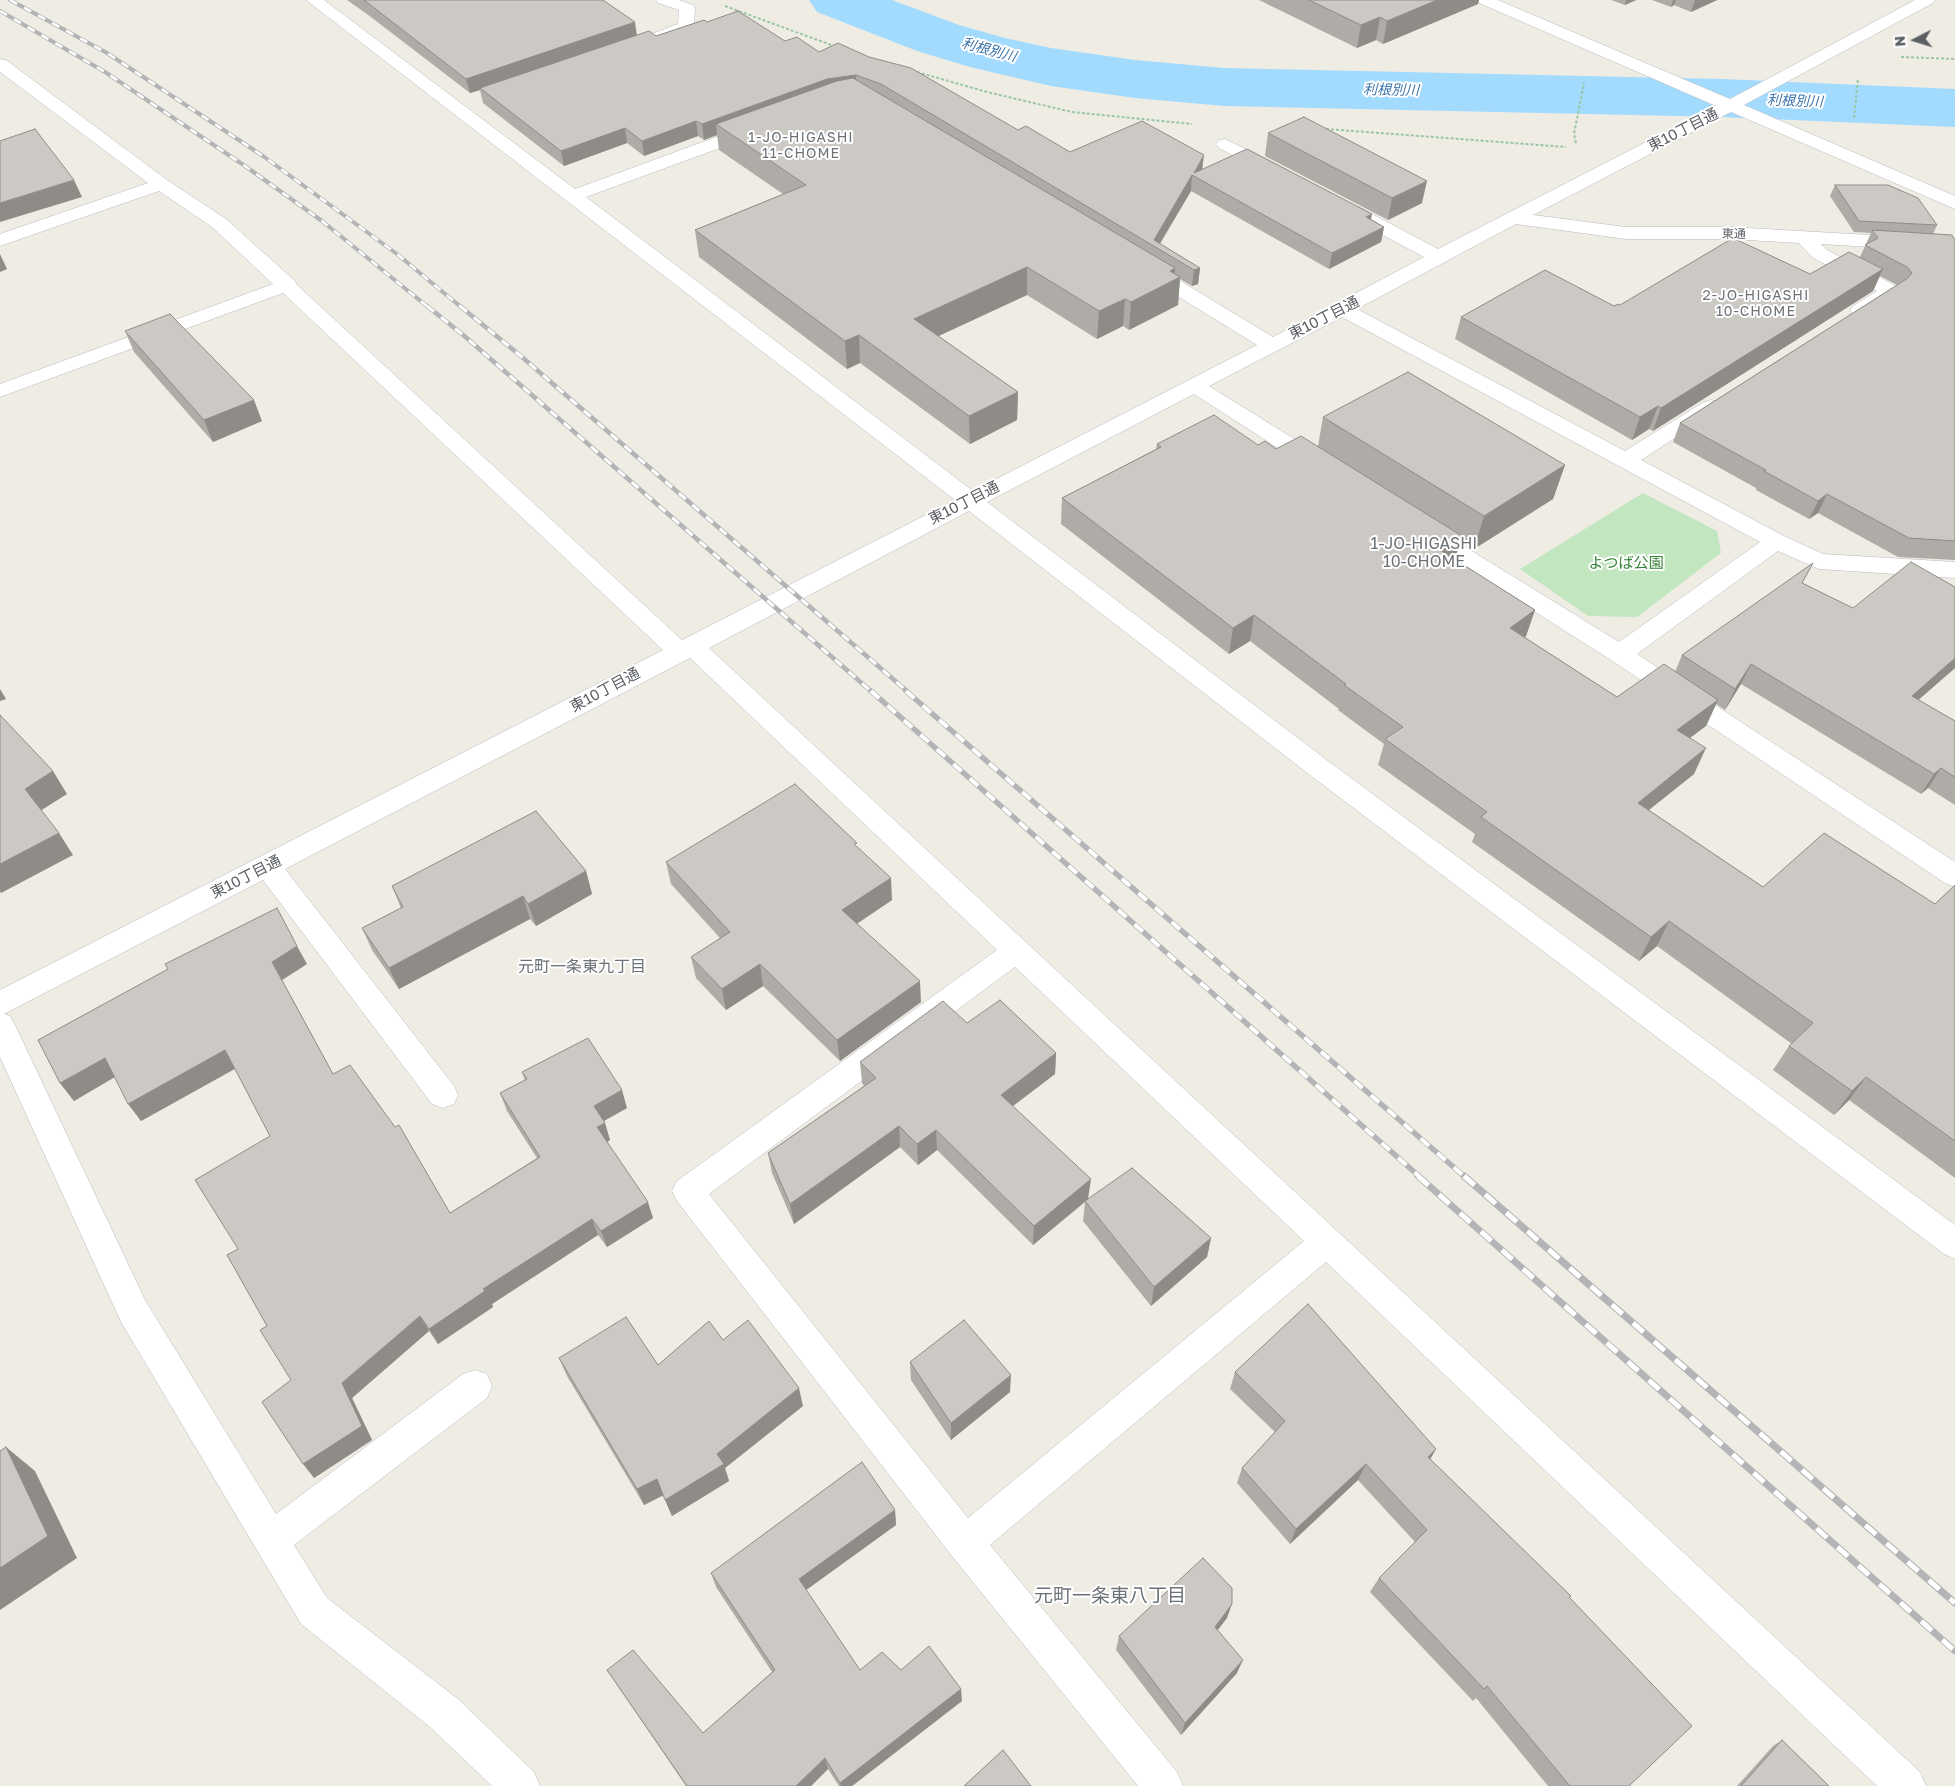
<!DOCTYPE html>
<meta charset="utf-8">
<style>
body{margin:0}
#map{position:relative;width:1955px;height:1786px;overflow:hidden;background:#efece4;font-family:"Golos Text",sans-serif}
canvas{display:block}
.north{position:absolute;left:1890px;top:15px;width:50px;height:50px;-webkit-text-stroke:4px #fff;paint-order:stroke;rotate:265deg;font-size:14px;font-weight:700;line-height:20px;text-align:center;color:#5c6065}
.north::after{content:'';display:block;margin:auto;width:18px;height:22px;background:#5c6065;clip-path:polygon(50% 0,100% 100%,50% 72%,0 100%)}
</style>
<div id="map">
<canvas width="1955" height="1786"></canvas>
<div class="north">N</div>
</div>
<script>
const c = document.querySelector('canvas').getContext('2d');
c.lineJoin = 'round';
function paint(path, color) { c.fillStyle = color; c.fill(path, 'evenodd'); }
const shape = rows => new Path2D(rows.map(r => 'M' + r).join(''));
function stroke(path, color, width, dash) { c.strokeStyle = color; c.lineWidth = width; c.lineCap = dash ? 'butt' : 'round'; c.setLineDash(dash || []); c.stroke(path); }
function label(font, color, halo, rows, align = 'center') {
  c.font = font + ' "Golos Text","Noto Sans JP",sans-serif'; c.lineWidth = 4; c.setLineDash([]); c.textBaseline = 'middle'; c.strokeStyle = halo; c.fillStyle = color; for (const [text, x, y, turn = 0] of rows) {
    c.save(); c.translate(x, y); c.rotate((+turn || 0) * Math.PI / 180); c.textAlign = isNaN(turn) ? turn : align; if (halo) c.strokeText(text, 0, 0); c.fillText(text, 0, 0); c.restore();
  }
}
const green = shape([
 [1643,493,1717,531,1721,553,1637,617,1588,616,1520,569]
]);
const river = shape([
 [809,0,892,0,959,25,1005,38,1051,48,1135,60,1224,68,1722,79,1955,89,1955,127,1722,117,1224,106,1135,98,1051,86,970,67,917,51,817,12,809,0]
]);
const path = shape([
 [725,6,834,46],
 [1901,57,1955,59],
 [917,72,987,92,1072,112,1192,124],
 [1854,118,1858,79],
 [1326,129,1566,147],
 [1576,143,1574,134,1584,83]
]);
const minor = shape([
 [306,0,324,0,575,189,746,126,752,125,758,126,761,130,758,134,586,197,973,491,1257,345,1140,273,1137,269,1140,265,1147,263,1154,265,1273,337,1424,257,1345,215,1343,211,1345,207,1352,205,1359,207,1438,249,1716,106,1479,3,1477,0,1498,0,1730,99,1915,0,1935,0,1933,3,1744,105,1955,196,1955,209,1731,112,1533,215,1626,227,1731,227,1955,240,1955,252,1821,244,1827,250,1898,287,1901,291,1898,295,1867,314,1860,316,1853,314,1850,310,1853,306,1877,291,1813,258,1799,243,1731,239,1626,239,1516,224,1357,309,1625,451,1704,402,1711,400,1718,402,1722,406,1718,410,1641,460,1784,536,1823,554,1955,562,1955,578,1819,569,1778,551,1637,654,1955,862,1955,887,1945,883,1611,660,1417,537,1414,532,1417,527,1425,525,1433,527,1619,642,1760,542,1342,317,1209,386,1325,458,1328,463,1325,468,1317,470,1309,468,1194,394,987,502,1328,761,1955,1225,1955,1259,1944,1254,1310,775,969,511,709,648,1920,1772,1926,1786,1877,1786,1326,1262,990,1545,1177,1772,1183,1786,1138,1786,952,1556,677,1201,672,1191,677,1181,997,950,690,658,285,869,454,1086,458,1095,454,1104,443,1108,432,1104,263,880,4,1014,10,1016,15,1025,145,1300,276,1514,463,1374,475,1370,487,1374,492,1386,487,1398,294,1545,327,1598,458,1699,534,1772,540,1786,492,1786,430,1727,301,1624,121,1322,0,1057,0,990,663,650,283,293,0,397,0,384,273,284,212,227,159,191,0,246,0,234,148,183,0,72,0,59,6,60,167,180,226,219,295,281,297,285,682,640,955,500,306,0],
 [1015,967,1304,1241,968,1518,709,1194,1015,967],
 [656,0,679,0,693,5,695,8,694,27,692,30,658,42,646,42,644,39,646,36,678,24,679,10,658,3,656,0],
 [1225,139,1278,165,1281,169,1278,173,1272,174,1266,173,1219,148,1216,144,1219,140,1225,139]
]);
const railFar3 = shape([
 [10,0,107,53,263,156,397,254,461,307],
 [0,11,105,72,245,166,322,221,428,307]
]);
const railFar2 = shape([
 [427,306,462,334,872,692],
 [460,306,522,357,908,692]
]);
const railFar1 = shape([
 [871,691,1420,1177],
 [906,691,1465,1177]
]);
const rail = shape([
 [1418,1176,1955,1651],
 [1464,1176,1955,1603]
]);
const wall = shape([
 [347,0,603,0,637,35,656,36,707,22,785,41,819,52,1018,130,1070,152,1203,169,1371,219,1384,227,1381,242,1329,269,1191,191,1160,244,1200,268,1198,284,1192,286,1180,279,1178,305,1129,330,1123,326,1097,339,1027,295,938,336,1018,392,1017,420,970,444,860,363,847,369,699,257,695,230,783,194,719,150,717,135,704,140,698,136,644,156,627,143,564,166,483,103,480,90,470,93,367,14],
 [1259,0,1479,0,1478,4,1383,44,1376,40,1357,48],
 [1611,0,1636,0,1625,5],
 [1652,0,1717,0,1691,12,1674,5,1671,7],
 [1268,133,1422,203,1388,220,1265,156],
 [1835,185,1937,225,1933,234,1955,240,1955,560,1898,557,1818,513,1809,519,1756,490,1756,488,1673,442,1680,423,1897,285,1880,276,1873,291,1653,431,1649,429,1632,440,1455,339,1461,317,1620,305,1810,274,1860,257,1871,233,1854,232,1830,196],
 [125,331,262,421,213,442,134,352],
 [1323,417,1565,465,1553,499,1474,549,1460,541,1455,560,1535,610,1526,636,1525,638,1617,697,1675,672,1682,655,1803,583,1955,668,1918,700,1955,721,1955,805,1928,788,1921,794,1741,684,1725,710,1716,704,1706,726,1690,738,1694,774,1649,810,1763,887,1935,904,1955,885,1955,1178,1849,1100,1834,1115,1773,1070,1789,1046,1792,1044,1657,946,1639,961,1472,842,1475,834,1378,765,1384,744,1338,710,1339,709,1250,641,1229,654,1061,524,1062,498,1156,449,1157,444,1258,445,1276,449,1318,446],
 [857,847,892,900,857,924,921,1002,840,1061,763,986,726,1010,696,978,691,957,720,938,671,884,666,862],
 [586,871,592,894,536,926,530,919,399,989,372,950,362,928,401,908,392,886],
 [307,964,282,980,333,1074,450,1213,537,1158,507,1111,500,1093,525,1080,522,1072,627,1108,604,1121,610,1140,607,1142,653,1218,607,1247,598,1235,492,1304,493,1307,438,1344,429,1331,352,1398,372,1440,314,1478,291,1380,267,1326,238,1249,270,1136,235,1069,141,1121,115,1077,74,1101,60,1083],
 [967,1023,1056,1053,1055,1074,1013,1106,1088,1198,1211,1238,1207,1257,1151,1306,1083,1221,1085,1202,1033,1245,937,1150,918,1165,900,1147,794,1224,772,1173,768,1153,864,1086,862,1083,860,1062],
 [723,1340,803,1406,725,1468,729,1481,672,1516,663,1495,644,1505,567,1376,559,1358,658,1365],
 [910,1362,1010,1392,951,1440,911,1380],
 [1235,1372,1430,1459,1569,1597,1629,1786,1548,1786,1476,1698,1473,1701,1370,1592,1379,1578,1415,1542,1358,1480,1290,1544,1237,1483,1242,1468,1275,1432,1230,1389],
 [895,1510,896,1525,806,1590,860,1670,901,1670,962,1701,852,1786,839,1786,828,1769,811,1786,686,1786,607,1670,703,1733,772,1672,716,1587,711,1573],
 [1227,1618,1217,1631,1237,1673,1181,1735,1116,1650,1119,1636],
 [1782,1740,1829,1786,1737,1786,1773,1746]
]);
const shadedWall = shape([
 [1437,0,1479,0,1478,4,1383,44,1387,21],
 [1626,0,1636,0,1625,5],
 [1673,0,1676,0,1674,5,1671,7],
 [1695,0,1717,0,1691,12],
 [1380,17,1376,40,1357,48,1361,25],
 [635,22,637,36,480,88,480,90,470,93,466,79],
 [856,75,857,90,716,124,717,135,704,140,702,124,827,79],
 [696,121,698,136,644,156,642,141],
 [625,128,627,143,564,166,561,151],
 [1204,155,1202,171,1194,173],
 [1192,175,1191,191,1157,248,1154,240],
 [74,180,82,197,0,222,0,203],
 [1427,181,1422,203,1388,220,1392,198],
 [1372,214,1369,230,1366,217],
 [1384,227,1381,242,1329,269,1332,253],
 [0,254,7,269,0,272],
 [1027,267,1027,295,915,347,914,319],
 [1175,268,1174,280,1180,277,1178,305,1129,330,1131,302,1170,271],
 [1200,268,1198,284,1192,286,1194,270],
 [1883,269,1873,291,1653,431,1661,408],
 [1125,299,1123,326,1097,339,1099,311],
 [859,335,860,363,847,369,845,341],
 [1018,392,1017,420,970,444,969,416],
 [254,400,262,421,213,442,204,420],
 [1658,406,1649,429,1632,440,1640,417],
 [1565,465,1553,499,1474,549,1484,516],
 [1827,494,1818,513,1809,519,1818,501],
 [1462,536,1454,562,1440,550],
 [1535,610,1526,636,1501,654,1510,628],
 [1254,615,1250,641,1229,654,1233,628],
 [1955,658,1955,668,1900,716,1912,696],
 [1751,664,1741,684,1725,710,1735,689],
 [0,689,6,699,0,701],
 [1718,700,1706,726,1665,756,1677,730],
 [1706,748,1694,774,1626,828,1638,803],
 [1941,768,1928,788,1921,794,1934,774],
 [53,771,67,794,40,811,25,789],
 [59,833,73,855,1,893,0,891,0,864],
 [586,871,592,894,536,926,528,904],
 [891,878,892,900,844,932,842,910],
 [523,896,530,919,399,989,389,968],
 [1669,921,1657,946,1639,961,1651,937],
 [297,946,307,964,282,980,272,962],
 [760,964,763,986,726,1010,722,989],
 [920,981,921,1002,840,1061,837,1040],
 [225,1050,236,1068,141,1121,128,1104],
 [1056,1053,1055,1074,1001,1115,1001,1095],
 [105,1058,118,1075,74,1101,60,1083],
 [1866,1077,1849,1100,1834,1115,1852,1091],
 [622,1090,627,1108,600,1123,594,1106],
 [605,1123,610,1140,603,1144,597,1127],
 [899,1126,900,1147,794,1224,790,1204],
 [936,1130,937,1150,918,1165,917,1144],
 [1091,1179,1088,1199,1033,1245,1034,1226],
 [648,1202,653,1218,607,1247,601,1231],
 [592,1219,598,1235,492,1304,493,1307,438,1344,429,1329,483,1289],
 [1211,1238,1207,1257,1151,1306,1154,1287],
 [420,1316,429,1331,352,1398,372,1440,314,1478,303,1464,342,1383],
 [1011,1375,1010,1392,951,1440,951,1423],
 [799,1388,803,1406,725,1468,729,1481,672,1516,665,1500,717,1454],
 [6,1447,35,1471,77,1558,0,1610,0,1568],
 [1436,1449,1427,1465,1428,1457],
 [1366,1464,1358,1480,1290,1544,1296,1529],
 [657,1479,664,1495,644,1505,637,1489],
 [895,1510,896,1525,802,1593,799,1579],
 [1232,1604,1227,1618,1209,1641,1215,1627],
 [1243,1660,1237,1673,1181,1735,1185,1723],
 [961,1689,962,1701,852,1786,841,1786,840,1783],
 [825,1758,828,1769,811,1786,796,1786]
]);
const building = shape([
 [364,0,603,0,635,22,466,79,364,0],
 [1309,0,1437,0,1387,21,1380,17,1361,25,1309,0],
 [738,11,785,41,797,37,819,52,838,43,869,57,911,68,1018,130,1026,126,1070,152,1142,121,1204,155,1194,173,1247,149,1372,214,1366,217,1384,227,1332,253,1192,175,1154,240,1200,268,1194,270,881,84,856,75,827,79,702,124,696,121,642,141,625,128,561,151,480,88,649,31,656,36,704,20,707,22,738,11],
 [853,78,1175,268,1170,271,1180,277,1131,302,1125,299,1099,311,1027,267,914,319,1018,392,969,416,859,335,845,341,695,230,806,185,716,124,837,81,853,78],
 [1304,117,1427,181,1392,198,1268,133,1304,117],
 [35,129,74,180,0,203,0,141,35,129],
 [1835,185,1888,185,1918,198,1937,225,1859,221,1835,185],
 [1872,230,1952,235,1955,240,1955,541,1909,538,1827,494,1818,501,1764,471,1766,470,1680,423,1908,278,1912,273,1907,267,1865,245,1878,238,1872,230],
 [1733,238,1810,274,1849,252,1883,269,1661,408,1658,406,1640,417,1461,317,1545,270,1614,306,1618,304,1620,305,1733,238],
 [170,314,254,400,204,420,125,331,170,314],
 [1408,372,1565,465,1484,516,1323,417,1408,372],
 [1214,415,1258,445,1265,441,1276,449,1301,436,1462,536,1440,550,1535,610,1510,628,1617,697,1664,664,1718,700,1677,730,1706,748,1638,803,1763,887,1824,833,1935,904,1955,885,1955,1141,1866,1077,1852,1091,1789,1046,1813,1023,1669,921,1651,937,1481,817,1487,812,1385,739,1403,727,1344,685,1346,684,1254,615,1233,628,1062,498,1161,447,1157,444,1214,415],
 [1911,562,1955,587,1955,658,1912,696,1955,721,1955,777,1941,768,1934,774,1751,664,1735,689,1682,655,1813,563,1802,583,1853,608,1911,562],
 [0,715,53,771,25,789,59,833,0,864,0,715],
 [795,784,857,843,854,844,891,878,842,910,920,981,837,1040,760,964,722,989,691,957,730,932,666,862,795,784],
 [536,811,586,871,528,904,523,896,389,968,362,928,403,907,392,886,536,811],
 [277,908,297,946,272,962,333,1074,350,1065,395,1127,399,1125,450,1213,540,1157,500,1093,527,1079,522,1072,588,1038,622,1090,594,1106,605,1123,597,1127,648,1202,601,1231,592,1219,483,1289,485,1291,429,1329,420,1316,342,1383,362,1426,303,1464,262,1402,291,1380,260,1330,267,1326,227,1255,238,1249,195,1180,270,1136,225,1050,128,1104,105,1058,60,1083,38,1040,168,969,165,964,277,908],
 [1000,1000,1056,1053,1001,1095,1091,1179,1034,1226,936,1130,917,1144,899,1126,790,1204,768,1153,876,1078,860,1062,943,1001,967,1023,1000,1000],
 [1132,1168,1211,1238,1154,1287,1085,1201,1132,1168],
 [1308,1304,1436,1449,1428,1457,1571,1596,1569,1597,1692,1726,1629,1786,1570,1786,1487,1686,1484,1689,1379,1578,1427,1530,1366,1464,1296,1529,1242,1468,1285,1421,1235,1372,1308,1304],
 [626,1317,658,1365,709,1321,723,1340,748,1320,799,1388,717,1454,724,1464,665,1500,657,1479,637,1489,559,1358,626,1317],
 [964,1320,1011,1375,951,1423,910,1362,964,1320],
 [6,1447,48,1536,0,1568,0,1451,6,1447],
 [862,1462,895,1510,799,1579,860,1670,882,1652,901,1670,929,1646,961,1689,840,1783,825,1758,796,1786,687,1786,607,1670,633,1650,703,1733,775,1670,711,1573,862,1462],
 [1203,1558,1232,1588,1232,1604,1215,1627,1243,1660,1185,1723,1119,1636,1203,1558],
 [1782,1740,1829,1786,1741,1786,1782,1740],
 [1003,1750,1031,1786,964,1786,1003,1750]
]);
const farStreetnames = [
 ["東通",1734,234,2]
];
const farWaternames = [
 ["利根別川",989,50,15],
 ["利根別川",1391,90,1],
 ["利根別川",1795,101,2]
];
const farNeighbourhoodnames = [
 ["1-JO-HIGASHI",801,138],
 ["11-CHOME",801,154],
 ["2-JO-HIGASHI",1756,296],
 ["10-CHOME",1756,312]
];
const streetNames = [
 ["東10丁目通",1683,130,-27],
 ["東10丁目通",1324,318,-27],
 ["東10丁目通",964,503,-27],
 ["東10丁目通",605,690,-28],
 ["東10丁目通",246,877,-27]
];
const parkNames = [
 ["よつば公園",1626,563]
];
const neighbourhoodNames = [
 ["1-JO-HIGASHI",1424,544],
 ["10-CHOME",1424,562],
 ["元町一条東九丁目",582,967]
];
const nearNeighbourhoodnames = [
 ["元町一条東八丁目",1110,1596]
];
paint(green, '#c2e6c0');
paint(river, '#a3dbff');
stroke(minor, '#b6babe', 1);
stroke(path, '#99c7a5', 2, [3, 2]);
paint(minor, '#fff');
stroke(railFar3, '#b3b4b5', 4);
stroke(railFar2, '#b3b4b5', 4.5);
stroke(railFar1, '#b3b4b5', 5.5);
stroke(rail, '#b3b4b5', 7);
stroke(railFar3, '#fff', 2.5, [8]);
stroke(railFar2, '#fff', 3, [9]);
stroke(railFar1, '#fff', 4, [11]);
stroke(rail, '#fff', 5, [14]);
paint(wall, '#afaca8');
paint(shadedWall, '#8f8c88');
paint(building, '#ccc8c3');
stroke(building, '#8f8c88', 1);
label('12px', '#5c6065', '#fff', farStreetnames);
label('italic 14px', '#3d75a9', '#fff', farWaternames);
c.letterSpacing = '1px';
label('14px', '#6d7277', '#fff', farNeighbourhoodnames);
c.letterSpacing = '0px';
label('15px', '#5c6065', '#fff', streetNames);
label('15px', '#348335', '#fff', parkNames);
label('16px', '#6d7277', '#fff', neighbourhoodNames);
label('19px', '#6d7277', '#fff', nearNeighbourhoodnames);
</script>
